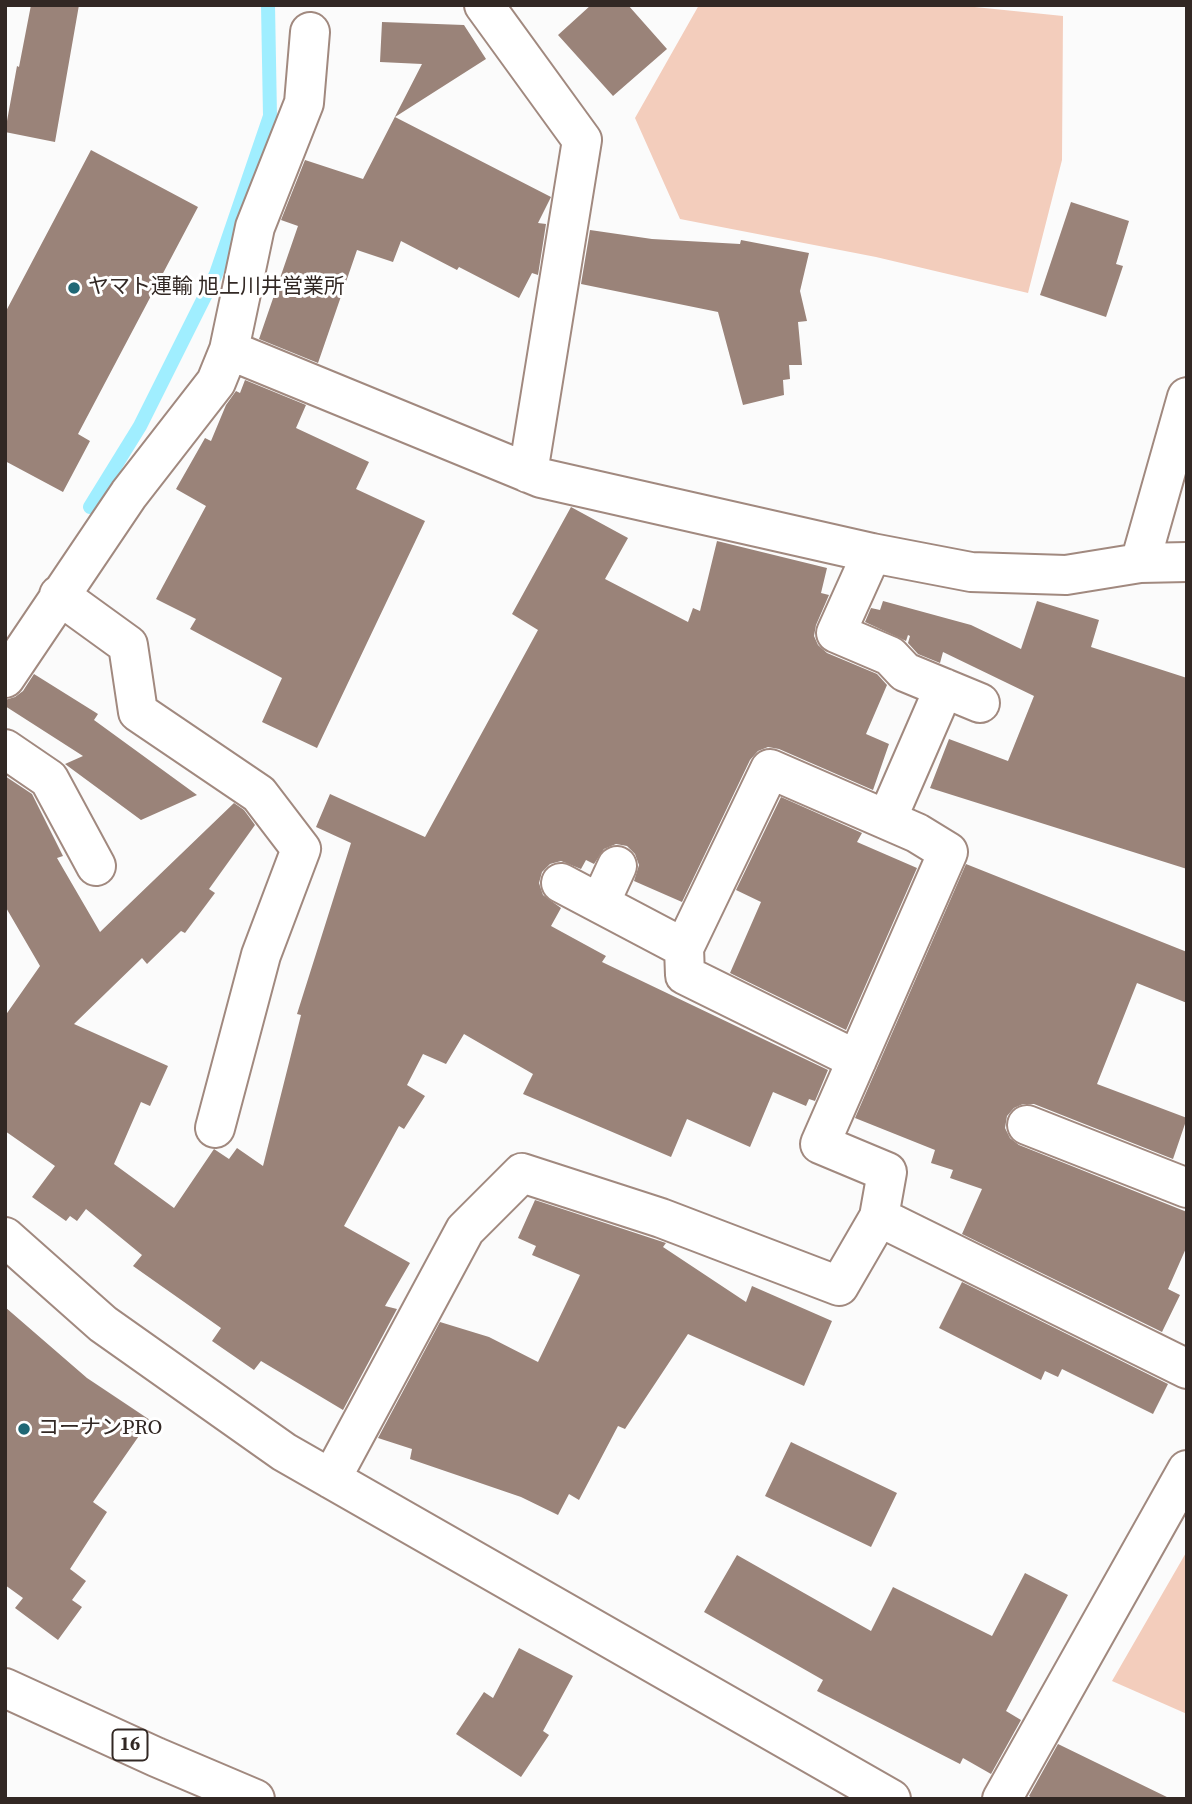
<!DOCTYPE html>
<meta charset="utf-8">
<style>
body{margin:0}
#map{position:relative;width:1192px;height:1804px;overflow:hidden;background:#fbfbfb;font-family:"Source Serif 4",serif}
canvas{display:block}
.frame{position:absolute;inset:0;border:7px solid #322824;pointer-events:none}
</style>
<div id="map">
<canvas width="1192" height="1804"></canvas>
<div class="frame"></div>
</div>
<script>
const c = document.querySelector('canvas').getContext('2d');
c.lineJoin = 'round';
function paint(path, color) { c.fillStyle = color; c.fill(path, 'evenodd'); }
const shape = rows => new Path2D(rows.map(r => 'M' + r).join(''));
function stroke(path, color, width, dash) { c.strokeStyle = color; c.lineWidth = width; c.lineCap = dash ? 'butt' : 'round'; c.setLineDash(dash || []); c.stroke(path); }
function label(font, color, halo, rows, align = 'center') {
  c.font = font + ' "Source Serif 4","Noto Sans JP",serif'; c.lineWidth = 6; c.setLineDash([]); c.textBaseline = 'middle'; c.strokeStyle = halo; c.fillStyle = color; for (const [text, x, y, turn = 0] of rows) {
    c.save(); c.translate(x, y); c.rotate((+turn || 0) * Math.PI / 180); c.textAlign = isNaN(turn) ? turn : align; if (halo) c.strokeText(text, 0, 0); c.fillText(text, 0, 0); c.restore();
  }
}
const green = shape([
 [699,5,955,5,1063,16,1062,160,1028,293,876,257,680,219,635,118],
 [1187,1551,1187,1714,1112,1681]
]);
const stream = shape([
 [90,507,140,426,216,274,270,116,268,5]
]);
const building = shape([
 [31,5,79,5,55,142,5,132,17,66,19,67],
 [591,5,628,5,667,49,613,96,558,35],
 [382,22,464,25,486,59,395,117,551,197,538,223,546,224,538,275,532,273,519,298,459,267,457,270,401,241,393,262,357,250,318,363,259,339,298,226,281,220,305,160,363,179,422,64,380,62],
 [91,150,198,207,78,434,90,441,63,492,5,461,5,313],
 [1071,202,1129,221,1116,264,1123,266,1106,317,1040,295],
 [590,230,652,239,740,244,741,240,809,253,800,291,807,321,798,322,802,365,789,365,790,379,783,380,784,395,743,405,718,312,581,284],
 [245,380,306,405,296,428,369,462,356,489,425,521,317,748,262,722,282,678,190,629,196,619,156,599,206,506,176,489,205,438,211,441,226,405,236,391,240,393],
 [571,507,628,538,605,579,688,622,693,608,700,611,717,541,827,568,821,593,829,595,816,625,814,636,818,645,827,653,877,674,887,685,866,734,889,744,873,790,779,749,768,747,758,751,750,760,682,902,634,881,639,865,635,854,627,846,616,844,604,849,594,864,586,860,581,869,561,861,550,864,542,872,539,883,543,895,561,908,551,926,606,956,602,962,828,1070,815,1101,809,1099,806,1106,773,1092,750,1147,687,1119,671,1157,523,1094,533,1074,464,1034,446,1064,423,1054,407,1085,425,1096,404,1129,399,1126,344,1226,410,1263,385,1306,397,1309,343,1410,261,1361,254,1370,212,1341,221,1328,133,1266,142,1255,86,1209,77,1221,70,1216,66,1221,32,1197,55,1166,5,1131,5,1016,40,966,5,906,5,776,32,794,63,856,57,858,100,932,234,803,244,810,255,825,209,889,215,893,185,933,181,931,147,964,142,958,74,1024,168,1066,150,1106,141,1102,114,1164,174,1208,214,1149,229,1159,237,1148,263,1166,301,1015,297,1014,351,843,316,827,330,794,425,837,538,630,512,614],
 [883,601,971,625,1021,649,1037,601,1099,620,1091,647,1187,678,1187,869,930,788,949,739,1008,761,1034,696,943,652,940,663,918,654,908,643,910,636,908,635,906,641,865,622,871,608,880,610],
 [34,674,98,714,94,720,197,795,141,820,65,764,83,756,5,706,5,700,15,697,23,691],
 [781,797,862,833,857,842,917,868,846,1030,730,973,761,902,736,890],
 [966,864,1187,952,1187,1003,1137,983,1097,1084,1187,1118,1173,1159,1034,1104,1023,1104,1014,1108,1007,1116,1005,1128,1010,1138,1019,1145,1187,1212,1187,1246,1168,1289,1180,1295,1162,1332,962,1234,982,1189,950,1178,953,1170,931,1163,935,1150,855,1118],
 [535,1200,666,1243,663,1247,746,1302,752,1286,832,1321,804,1386,688,1334,625,1429,618,1426,579,1500,569,1494,558,1515,521,1497,410,1459,412,1449,378,1438,440,1322,489,1337,538,1362,580,1275,532,1255,536,1246,518,1238],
 [962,1282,1168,1384,1153,1414,1062,1369,1058,1377,1045,1371,1041,1380,939,1328],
 [5,1307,87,1378,150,1420,93,1502,107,1512,70,1569,86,1581,72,1600,82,1607,58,1640,15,1608,23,1598,5,1585],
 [791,1442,897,1493,871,1547,765,1496],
 [737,1555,871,1631,893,1587,992,1636,1025,1573,1068,1595,1006,1711,1021,1720,991,1774,963,1758,960,1764,817,1691,823,1680,704,1612],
 [519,1648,573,1676,543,1731,549,1735,521,1777,456,1734,484,1692,493,1698],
 [1058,1744,1171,1799,1033,1799,1029,1796]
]);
const minor = shape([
 [484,5,582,140,528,473],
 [229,350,541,478,872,553,971,572,1066,575,1140,563,1187,562],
 [872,553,836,633,890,656,905,672,980,703],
 [1140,563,1187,397],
 [59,595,128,645,138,712,259,794,301,849,261,955,215,1128],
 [5,678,129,494,216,382,229,350,255,227,304,103,310,32],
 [5,749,49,779,96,866],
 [887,819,944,688],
 [561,883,684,948,685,975,857,1060],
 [600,903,617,866],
 [1027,1125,1187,1188],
 [879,1217,1187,1369],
 [5,1237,103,1324,284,1452,891,1799],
 [331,1479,465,1230,522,1173,661,1218,839,1286,879,1217,887,1172,820,1144,948,852,917,833,770,769,684,948],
 [1002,1799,1187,1470]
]);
const highway = shape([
 [5,1688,156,1757,255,1799]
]);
const markers = [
 [74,288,7,"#1f6775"],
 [24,1429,7,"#1f6775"]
];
const shields = [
 [130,1745,35]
];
const shieldNames = [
 ["16",130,1745]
];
const poiNames = [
 ["ヤマト運輸 旭上川井営業所",88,288],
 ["コーナンPRO",38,1429]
];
paint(green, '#f3cdbc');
stroke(stream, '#a0eeff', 14);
paint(building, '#9a8379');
stroke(minor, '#a1897f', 42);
stroke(highway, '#a1897f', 42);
stroke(minor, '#fff', 38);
stroke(highway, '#fff', 38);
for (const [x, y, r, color] of markers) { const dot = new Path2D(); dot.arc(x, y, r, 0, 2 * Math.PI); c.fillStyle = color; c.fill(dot); stroke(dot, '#fff', 2.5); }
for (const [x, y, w] of shields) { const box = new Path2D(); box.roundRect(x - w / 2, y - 15.5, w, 31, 5); c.fillStyle = '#fff'; c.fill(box); stroke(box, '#322824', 2); }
label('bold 19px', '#322824', null, shieldNames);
label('21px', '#322824', '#fff', poiNames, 'left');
</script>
